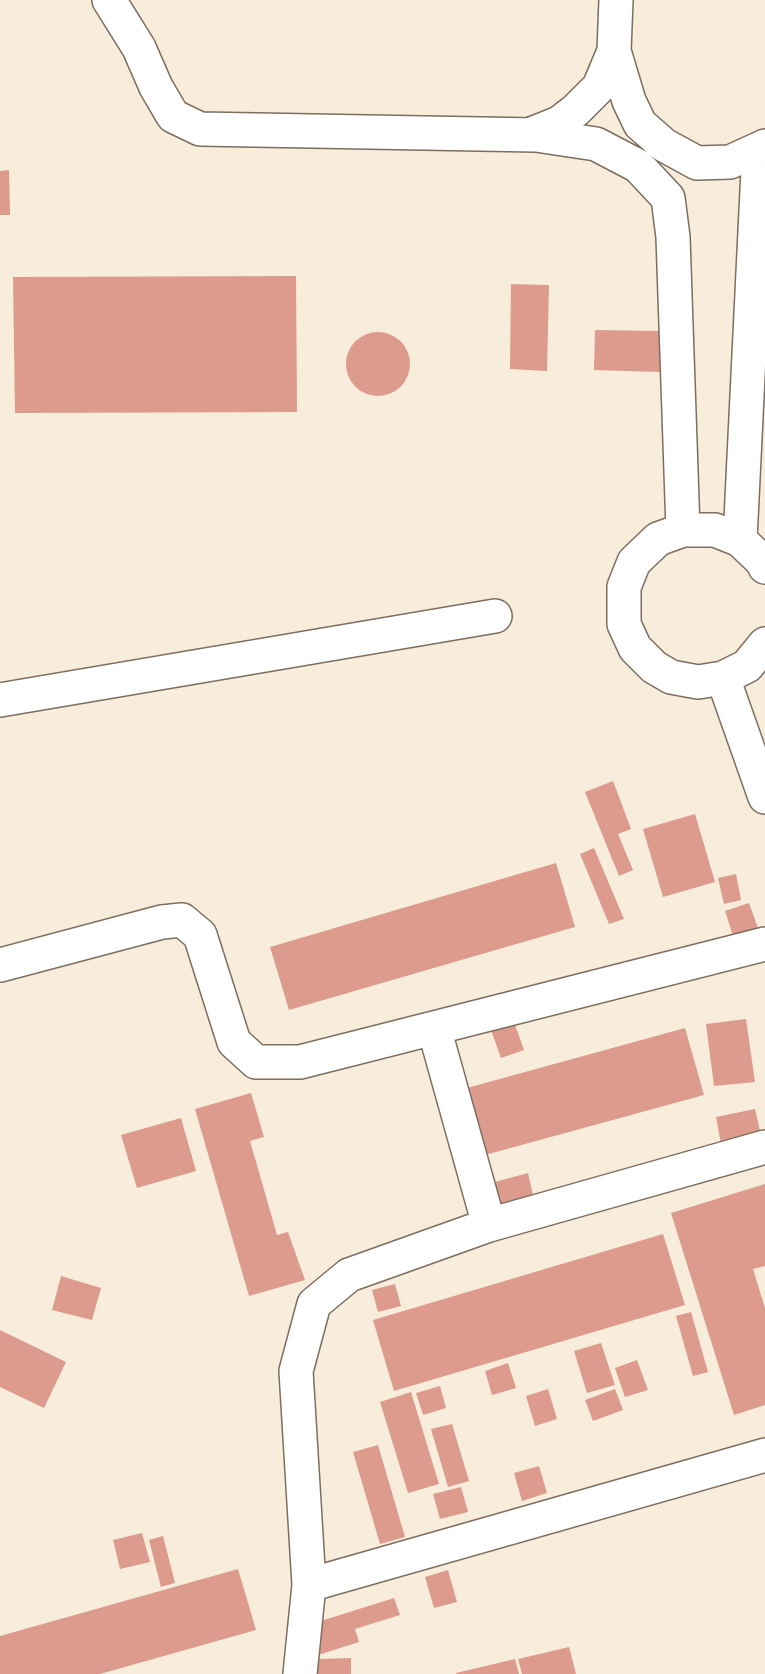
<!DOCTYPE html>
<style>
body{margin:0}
canvas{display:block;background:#f8ecdb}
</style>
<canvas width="765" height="1674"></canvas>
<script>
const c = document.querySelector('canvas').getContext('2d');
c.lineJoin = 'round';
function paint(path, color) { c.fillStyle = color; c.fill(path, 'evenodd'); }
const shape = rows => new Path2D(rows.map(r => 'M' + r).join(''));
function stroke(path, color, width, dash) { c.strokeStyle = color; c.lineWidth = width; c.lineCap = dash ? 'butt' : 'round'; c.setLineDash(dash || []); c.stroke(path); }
const building = shape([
 [9,170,10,215,0,215,0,171],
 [296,276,297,412,15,413,13,277],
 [511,284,549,285,547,371,510,369],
 [595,330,660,331,660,372,594,370],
 '346 364a32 32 0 1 1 64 0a32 32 0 1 1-64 0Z',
 [613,781,631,829,618,834,633,870,619,876,585,792],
 [695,814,715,882,663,897,643,829],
 [594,848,624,919,609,924,580,854],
 [556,863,575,927,289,1010,270,947],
 [736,874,741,900,724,904,718,878],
 [749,903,759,931,734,939,725,911],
 [746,1019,755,1082,714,1086,706,1024],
 [514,1022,524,1050,501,1058,491,1030],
 [685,1028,704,1095,474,1158,456,1091],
 [251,1093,264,1137,250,1141,277,1235,288,1232,305,1280,249,1296,195,1109],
 [755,1109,761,1135,721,1144,716,1117],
 [181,1118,196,1171,137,1188,121,1135],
 [528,1173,533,1195,496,1205,491,1183],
 [765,1184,765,1266,753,1269,765,1308,765,1405,734,1415,671,1213],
 [663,1234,685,1305,394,1391,373,1320],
 [61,1276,101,1288,92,1320,52,1310],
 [395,1284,401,1306,378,1312,372,1290],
 [691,1312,708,1372,693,1376,676,1316],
 [0,1330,66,1362,44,1408,0,1387],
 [601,1343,615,1385,587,1393,574,1351],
 [637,1360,648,1390,625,1397,615,1368],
 [508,1363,516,1388,492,1395,485,1371],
 [440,1386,446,1408,423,1415,416,1393],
 [548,1389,557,1419,535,1426,526,1396],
 [615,1389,623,1410,593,1421,585,1400],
 [411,1392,439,1484,408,1493,380,1402],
 [452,1424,469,1481,448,1487,431,1429],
 [378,1445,405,1537,380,1544,353,1452],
 [539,1466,547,1493,522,1501,514,1473],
 [461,1487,468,1512,440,1519,433,1494],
 [142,1533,150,1562,120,1569,113,1540],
 [163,1536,175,1583,161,1587,149,1540],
 [238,1569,256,1630,100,1674,0,1674,0,1636],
 [448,1570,457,1602,434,1608,425,1577],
 [394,1598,400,1615,355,1629,359,1642,318,1655,308,1625],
 [569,1647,576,1674,522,1674,518,1659],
 [351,1658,351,1674,318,1674,318,1659],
 [515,1659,519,1674,456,1674,456,1673]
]);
const minor = shape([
 [109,0,139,48,156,87,173,116,200,129,536,135,596,144,638,166,668,198,673,237,683,530],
 [614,51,629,101,640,124,664,145,697,163,730,162,765,146],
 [529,135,559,123,576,110,599,87,614,51,616,0],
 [740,540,759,149],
 [765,567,762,561,740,540,715,530,683,530,658,539,634,562,624,587,624,624,635,648,654,667,671,677,698,682,723,678,747,666,765,644],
 [723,678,765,797],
 [0,700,495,616],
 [0,965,162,922,182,920,200,935,234,1042,256,1062,300,1062,765,944],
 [434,1028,489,1225],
 [309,1585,765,1455],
 [300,1674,309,1585,296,1371,314,1304,349,1275,489,1225,765,1147]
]);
paint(building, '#dc9b8c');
stroke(minor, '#7d6e60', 36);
stroke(minor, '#fff', 33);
</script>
